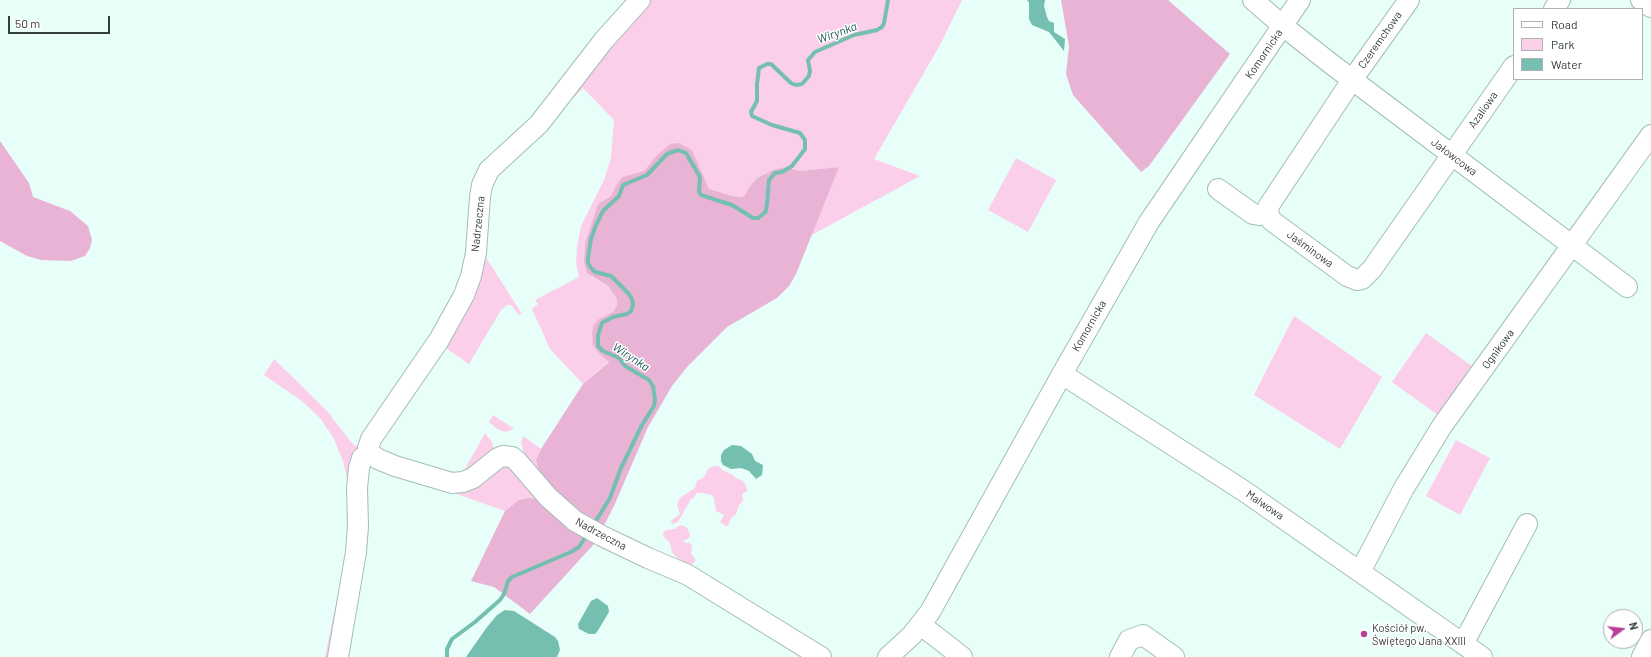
<!DOCTYPE html>
<meta charset="utf-8">
<style>
body{margin:0}
#map{position:relative;width:1651px;height:657px;overflow:hidden;background:#e8fef9;font-family:Barlow,sans-serif}
canvas{display:block}
.legend{position:absolute;left:1513px;top:8px;width:130px;height:72px;box-sizing:border-box;background:#fff;border:1px solid #aeb2b1;margin:0;padding:5px 7px;list-style:none;font-size:12px;color:#343e3c}
.legend li{display:flex;align-items:center;gap:8px;height:20px}
.legend b{width:20px;border:1px solid #aeb2b1}
.north{position:absolute;left:1603px;top:609px;width:40px;height:40px;box-sizing:border-box;background:#fff;border:1px solid #aeb2b1;border-radius:50%;rotate:75deg;font-size:11px;font-weight:700;line-height:16px;text-align:center;color:#343e3c}
.north::after{content:'';display:block;margin:auto;width:14px;height:18px;background:#b84197;clip-path:polygon(50% 0,100% 100%,50% 72%,0 100%)}
.scale{position:absolute;left:8px;top:16px;width:102px;height:18px;box-sizing:border-box;border:2px solid #343e3c;border-top:0;padding-left:5px;font-size:12px;line-height:14px;white-space:nowrap;color:#343e3c;-webkit-text-stroke:3px #fff;paint-order:stroke}
</style>
<div id="map">
<canvas width="1651" height="657"></canvas>
<ul class="legend">
<li><b style="height:5px;background:#fff"></b>Road</li>
<li><b style="height:11px;background:#fbceea"></b>Park</li>
<li><b style="height:11px;background:#75bfb1"></b>Water</li>
</ul>
<div class="north">N</div>
<div class="scale">50 m</div>
</div>
<script>
const c = document.querySelector('canvas').getContext('2d');
c.lineJoin = 'round';
function paint(path, color) { c.fillStyle = color; c.fill(path, 'evenodd'); }
const shape = rows => new Path2D(rows.map(r => 'M' + r).join(''));
function stroke(path, color, width, dash) { c.strokeStyle = color; c.lineWidth = width; c.lineCap = dash ? 'butt' : 'round'; c.setLineDash(dash || []); c.stroke(path); }
function label(font, color, halo, rows, align = 'center') {
  c.font = font + ' Barlow,sans-serif'; c.lineWidth = 3; c.setLineDash([]); c.textBaseline = 'middle'; c.strokeStyle = halo; c.fillStyle = color; for (const [text, x, y, turn = 0] of rows) {
    c.save(); c.translate(x, y); c.rotate((+turn || 0) * Math.PI / 180); c.textAlign = isNaN(turn) ? turn : align; if (halo) c.strokeText(text, 0, 0); c.fillText(text, 0, 0); c.restore();
  }
}
const green = shape([
 [647,0,962,0,940,45,874,159,920,176,810,236,839,167,800,171,784,167,773,170,757,178,750,186,746,195,742,197,732,196,709,190,692,150,670,144,657,155,644,171,622,177,615,187,611,196,598,204,585,243,584,261,592,277,608,286,617,299,617,305,612,313,599,319,609,361,583,384,550,349,532,309,538,304,535,300,579,277,576,263,577,247,581,226,604,180,611,158,614,120,583,88,542,129],
 [1016,158,1056,180,1028,232,988,210],
 [485,256,522,314,519,315,511,305,507,305,501,310,469,364,440,344],
 [1294,316,1382,377,1340,449,1254,395],
 [1426,333,1472,366,1438,415,1392,382],
 [274,359,327,411,351,442,360,449,353,529,329,657,325,657,329,637,346,557,351,504,349,487,343,461,333,437,320,418,302,401,264,375],
 [493,415,510,426,514,429,505,432,497,429,489,422],
 [485,433,492,442,494,450,466,472,465,469],
 [523,436,541,449,536,460,540,476,528,466,521,443],
 [1456,440,1490,458,1460,515,1426,496],
 [503,460,537,499,528,498,519,500,505,511,451,492],
 [714,466,718,466,724,471,733,475,736,478,743,481,747,488,747,491,742,494,743,501,739,505,736,514,731,518,728,526,725,526,720,522,724,515,716,511,714,498,711,495,703,493,697,493,692,499,691,499,678,522,672,524,671,521,680,514,677,504,681,497,695,488,697,481,704,477,709,468],
 [682,525,687,528,689,532,690,536,688,539,684,540,685,543,690,543,692,545,691,554,696,560,693,564,689,565,676,557,672,552,670,543,664,537,663,533,666,530,675,529,678,526]
]);
const forest = shape([
 [1061,0,1168,0,1230,54,1149,166,1141,172,1073,95,1066,74,1069,46],
 [0,141,29,183,33,197,70,211,88,226,92,240,90,248,85,256,71,261,41,260,27,256,0,241],
 [679,143,692,150,709,189,732,196,742,197,745,195,750,186,757,178,773,170,784,167,800,171,839,167,796,274,789,286,777,298,727,327,687,367,672,386,648,427,614,506,595,543,530,614,494,587,471,581,505,511,519,500,528,498,537,499,540,476,536,460,541,449,583,384,609,362,598,352,593,345,592,332,594,325,599,319,613,312,617,305,617,299,608,286,587,273,584,261,585,243,598,204,611,196,615,187,622,177,644,171,657,155,670,144]
]);
const water = shape([
 [1027,0,1045,0,1044,6,1047,17,1049,21,1054,23,1054,32,1065,39,1064,51,1049,32,1032,25,1029,19,1029,3],
 [732,445,741,446,752,454,755,461,763,465,762,475,756,479,749,471,741,468,731,469,723,465,721,461,721,455,724,450],
 [597,598,608,606,609,612,597,632,595,634,589,634,579,629,578,624,591,601],
 [505,610,514,611,555,637,558,641,560,650,557,657,466,657,487,627,497,615]
]);
const stream = shape([
 [594,524,610,498,621,468,642,425,654,406,655,400,653,386,649,380,625,366,619,358,603,351,598,346,598,335,602,323,613,317,627,314,631,311,633,305,632,299,628,293,611,276,595,272,591,268,588,263,588,258,591,239,596,225,603,211,619,196,623,185,647,175,667,154,678,150,686,153,700,177,699,192,701,195,732,205,753,218,758,218,762,215,766,211,767,204,769,180,775,173,782,172,792,166,805,149,805,140,800,133,772,125,752,116,751,112,757,101,757,84,759,68,767,64,771,64,791,83,796,85,802,84,809,76,810,71,808,60,815,52,854,35,877,30,882,27,884,23,888,0],
 [447,657,447,649,452,639,475,622,500,600,504,594,508,581,512,577,571,552,579,547,588,533]
]);
const minor = shape([
 [640,0,604,40,539,124,489,170,482,185,480,197,476,253,471,276,464,295,439,340,371,439,368,448,370,453,378,459,395,466,452,483,463,482,473,478,498,458,503,456,512,457,517,461,548,497,575,521,602,536,648,558,688,575,821,657],
 [1253,0,1283,26,1330,63,1627,287],
 [1409,0,1352,80,1268,207,1269,216,1272,221,1347,276,1357,280,1362,279,1372,269,1514,66],
 [1641,0,1651,7],
 [1554,9,1560,0],
 [1218,189,1253,214,1259,215,1268,212],
 [1062,374,1244,491,1482,657],
 [1360,572,1404,488,1442,426,1651,135],
 [921,625,962,657],
 [1463,644,1527,524],
 [338,657,356,552,358,526,357,488,359,468,362,458,370,453],
 [888,657,912,635,930,612,1062,374,1149,222,1300,0],
 [1120,657,1129,640,1143,635,1174,657],
 [1642,657,1651,640]
]);
const markers = [
 [1364,634,4,"#b84197"]
];
const streetNames = [
 ["Czeremchowa",1380,40,-55],
 ["Komornicka",1264,54,-56],
 ["Azaliowa",1483,110,-55],
 ["Jałowcowa",1454,157,37],
 ["Nadrzeczna",478,224,-84],
 ["Jaśminowa",1310,249,36],
 ["Komornicka",1089,326,-60],
 ["Ognikowa",1498,349,-54],
 ["Malwowa",1265,505,34],
 ["Nadrzeczna",601,534,28]
];
const poiNames = [
 ["Kościół pw.",1372,628],
 ["Świętego Jana XXIII",1372,641]
];
const waterNames = [
 ["Wirynka",837,33,-20],
 ["Wirynka",631,357,33]
];
paint(green, '#fbceea');
paint(forest, '#e9b3d6');
paint(water, '#75bfb1');
stroke(stream, '#75bfb1', 4);
stroke(minor, '#a3bdb7', 22);
stroke(minor, '#fff', 20);
for (const [x, y, r, color] of markers) { const dot = new Path2D(); dot.arc(x, y, r, 0, 2 * Math.PI); c.fillStyle = color; c.fill(dot); stroke(dot, '#fff', 1.5); }
label('11px', '#343e3c', '#fff', streetNames);
label('11px', '#343e3c', '#fff', poiNames, 'left');
label('italic 12px', '#225f55', '#fff', waterNames);
</script>
